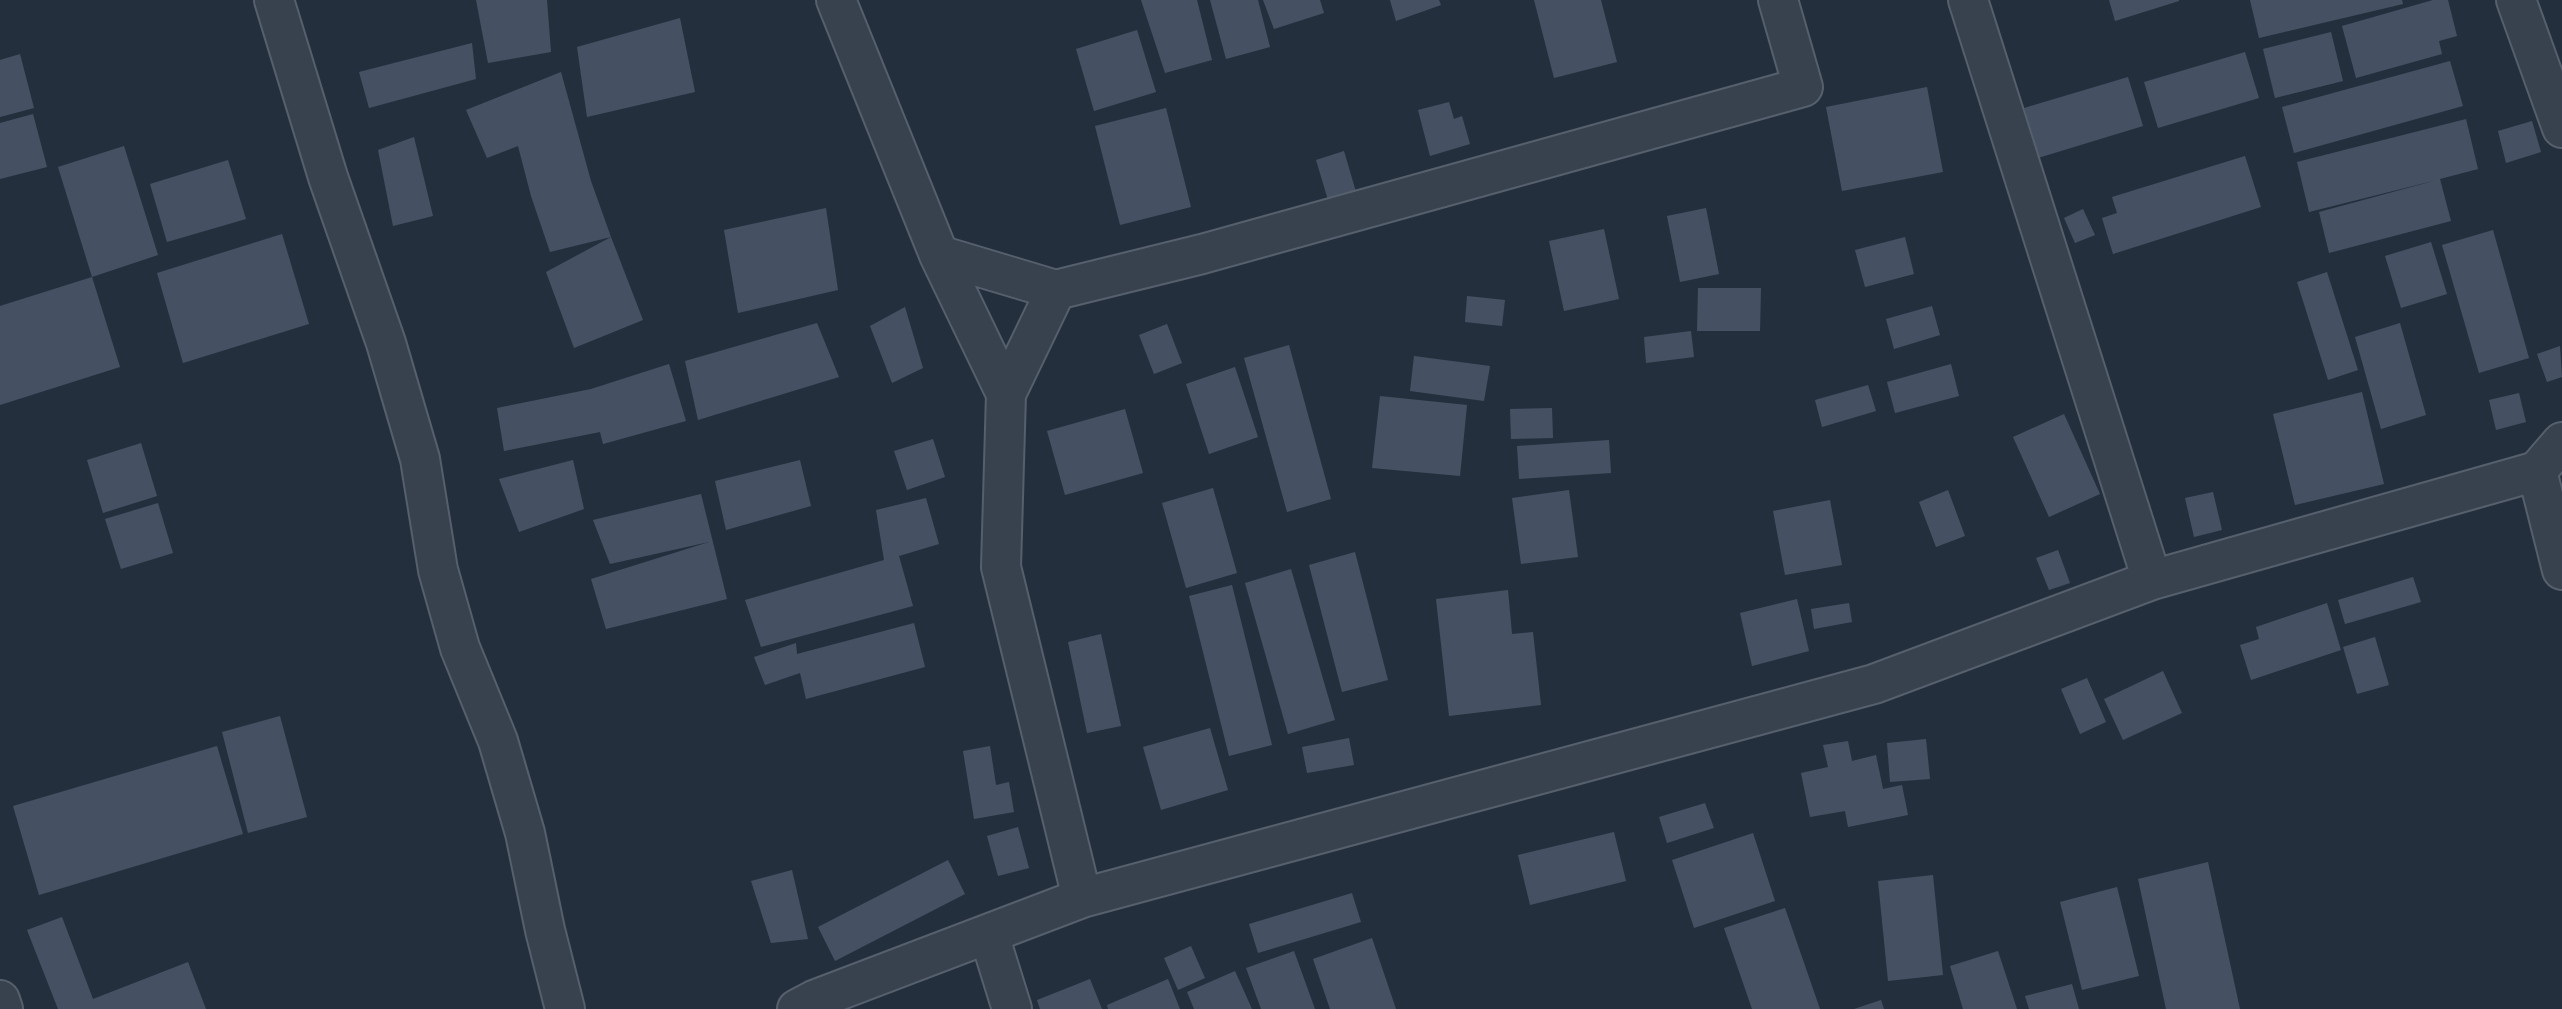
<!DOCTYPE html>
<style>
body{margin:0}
canvas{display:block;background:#242f3e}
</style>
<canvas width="2562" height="1009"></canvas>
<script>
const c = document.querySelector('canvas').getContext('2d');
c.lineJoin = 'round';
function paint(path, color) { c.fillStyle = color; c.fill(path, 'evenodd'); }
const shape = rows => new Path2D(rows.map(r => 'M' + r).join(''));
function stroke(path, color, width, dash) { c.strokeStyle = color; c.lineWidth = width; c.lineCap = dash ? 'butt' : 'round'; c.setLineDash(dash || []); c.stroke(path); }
const building = shape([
 [476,0,547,0,551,52,488,63],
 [1141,0,1197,0,1212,60,1165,73],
 [1210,0,1258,0,1270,47,1226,59],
 [1263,0,1320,0,1324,13,1274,29],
 [1390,0,1439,0,1441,5,1396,21],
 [1534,0,1601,0,1617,62,1554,78],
 [2109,0,2179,0,2179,1,2115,21],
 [2250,0,2402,0,2403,4,2259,38],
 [2433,0,2448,0,2457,36,2439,41,2442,54,2356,78,2342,26],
 [680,18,695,92,587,117,577,47],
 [1137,30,1156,92,1094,111,1076,49],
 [2331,32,2343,81,2275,98,2263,49],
 [472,43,476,79,369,108,359,72],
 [2245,52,2259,98,2158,128,2144,82],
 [20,54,34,108,0,117,0,60],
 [2450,61,2463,106,2294,153,2282,107],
 [561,72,591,181,611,237,550,252,531,196,518,146,487,158,466,110],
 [2128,77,2143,126,2038,158,2024,108],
 [1927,87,1943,172,1842,191,1826,107],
 [1449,102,1454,119,1462,116,1470,144,1430,156,1418,110],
 [1166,108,1191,207,1120,225,1095,126],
 [33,114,47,167,0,179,0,123],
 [2466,119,2478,169,2440,179,2451,221,2329,253,2319,212,2437,180,2309,212,2297,162],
 [2532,121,2541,152,2506,163,2498,131],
 [414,137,433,216,393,226,378,150],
 [124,146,158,255,92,277,58,167],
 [1344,151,1356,192,1328,200,1316,160],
 [2245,156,2261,207,2113,254,2102,218,2117,213,2112,197],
 [228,160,246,219,167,242,150,184],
 [826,208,838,290,738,313,724,230],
 [1706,208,1719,274,1680,282,1667,216],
 [2083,209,2095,235,2075,243,2064,218],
 [1604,229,1619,299,1564,311,1549,241],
 [2493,230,2529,358,2479,373,2442,245],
 [282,234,309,324,183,363,157,273],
 [611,237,643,320,574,348,546,272],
 [1905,237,1914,274,1865,287,1855,250],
 [2431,242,2447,294,2401,308,2385,256],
 [2327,272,2358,370,2328,380,2297,282],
 [92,277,120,367,0,405,0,306],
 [1698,288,1761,288,1760,331,1697,331],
 [1467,296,1505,300,1502,326,1465,322],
 [1932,306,1940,335,1894,349,1886,319],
 [905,307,923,368,892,383,870,326],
 [817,323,839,377,698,420,685,361],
 [2400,323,2426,415,2381,429,2355,337],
 [1167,324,1182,363,1154,374,1139,335],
 [1691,331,1694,357,1646,363,1644,337],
 [1289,345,1331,499,1287,512,1244,358],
 [2560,346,2562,377,2547,382,2537,354],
 [1414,356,1490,366,1484,401,1410,391],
 [669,364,686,421,603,444,600,432,504,451,497,408,591,389],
 [1951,364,1959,396,1895,413,1887,382],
 [1235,367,1258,437,1209,454,1186,384],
 [1868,385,1876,411,1822,427,1815,400],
 [2362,392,2384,484,2295,505,2273,414],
 [2519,393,2526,422,2496,430,2489,400],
 [1380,396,1467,405,1460,476,1372,468],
 [1552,408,1553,438,1511,439,1510,409],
 [1125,409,1143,473,1065,495,1047,431],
 [2064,414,2100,494,2049,517,2013,437],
 [933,439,945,477,907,490,894,451],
 [1609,440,1611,473,1519,479,1517,446],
 [141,443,157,496,103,513,87,460],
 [573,460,584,509,519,532,499,479],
 [800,460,811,506,726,530,715,481],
 [1213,488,1237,573,1186,588,1162,503],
 [1569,490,1578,557,1521,564,1512,498],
 [1948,490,1965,536,1936,547,1919,502],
 [2213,492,2222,530,2194,537,2185,498],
 [701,494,727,599,606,629,591,579,709,542,610,564,593,520],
 [926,498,939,544,899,556,913,606,761,647,745,600,884,560,876,510],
 [1830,500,1842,565,1785,575,1773,511],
 [158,503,173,553,121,569,105,519],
 [2058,550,2070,583,2049,590,2036,558],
 [1355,552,1388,680,1342,692,1309,565],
 [1291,569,1335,720,1288,734,1245,583],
 [2413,577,2421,602,2345,624,2338,600],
 [1232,585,1272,745,1229,756,1189,596],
 [1508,590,1512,634,1533,632,1541,705,1449,716,1436,599],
 [1797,599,1809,651,1752,666,1740,613],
 [1849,603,1852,622,1814,629,1811,609],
 [2327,603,2341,650,2251,680,2240,645,2259,639,2256,627],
 [914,623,925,667,806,699,800,673,765,685,754,657,796,643,797,654],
 [1101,634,1121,726,1087,733,1068,642],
 [2375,637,2389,685,2357,694,2343,647],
 [2163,671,2182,713,2123,740,2104,699],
 [2087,678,2106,722,2080,734,2061,689],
 [280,716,307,817,248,833,222,732],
 [1210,728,1228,790,1161,810,1143,747],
 [1349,738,1354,765,1307,773,1302,747],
 [1926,739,1930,779,1890,782,1887,743],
 [1848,741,1852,761,1876,755,1883,789,1902,785,1908,815,1848,827,1845,811,1810,817,1801,773,1828,767,1823,745],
 [217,746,243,834,39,895,13,806],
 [990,746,996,785,1009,782,1014,812,974,819,963,751],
 [1705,803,1714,828,1667,843,1659,817],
 [1018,827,1029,868,998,876,987,836],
 [1614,832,1626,881,1530,905,1518,855],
 [1753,833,1775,901,1694,928,1672,860],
 [948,860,965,894,835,961,818,927],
 [2208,862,2240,1009,2166,1009,2138,879],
 [792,870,808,939,771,943,751,881],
 [1933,875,1943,975,1888,981,1878,881],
 [2117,887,2139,976,2082,990,2060,902],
 [1352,893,1361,922,1258,953,1249,924],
 [1785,908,1820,1009,1752,1009,1724,928],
 [62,917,93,999,188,962,206,1009,58,1009,27,930],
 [1372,938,1396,1009,1330,1009,1313,959],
 [1191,946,1205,978,1178,990,1164,958],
 [1294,951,1315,1009,1261,1009,1246,968],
 [1998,951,2017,1009,1963,1009,1950,966],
 [1235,971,1252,1009,1194,1009,1187,992],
 [1090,979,1102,1009,1040,1009,1037,1000],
 [1168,979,1180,1009,1108,1009,1107,1005],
 [2072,984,2079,1009,2029,1009,2025,996],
 [1881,1000,1884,1009,1854,1009]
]);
const minor = shape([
 [274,0,328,177,386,343,420,459,438,570,460,648,498,741,525,833,545,930,565,1009],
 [836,0,939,255,1006,394,1001,567,1082,898],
 [1968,0,2152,580],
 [2516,0,2562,128],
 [939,255,1056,290,1202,254,1803,87,1778,0],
 [1006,394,1056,290],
 [2537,471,2562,570],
 [989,935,1012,1009],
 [0,1000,3,1009],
 [797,1009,814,1000,1082,898,1874,684,2152,580,2537,471,2562,442]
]);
paint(building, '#455162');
stroke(minor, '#565f6c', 42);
stroke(minor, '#38414e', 38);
</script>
